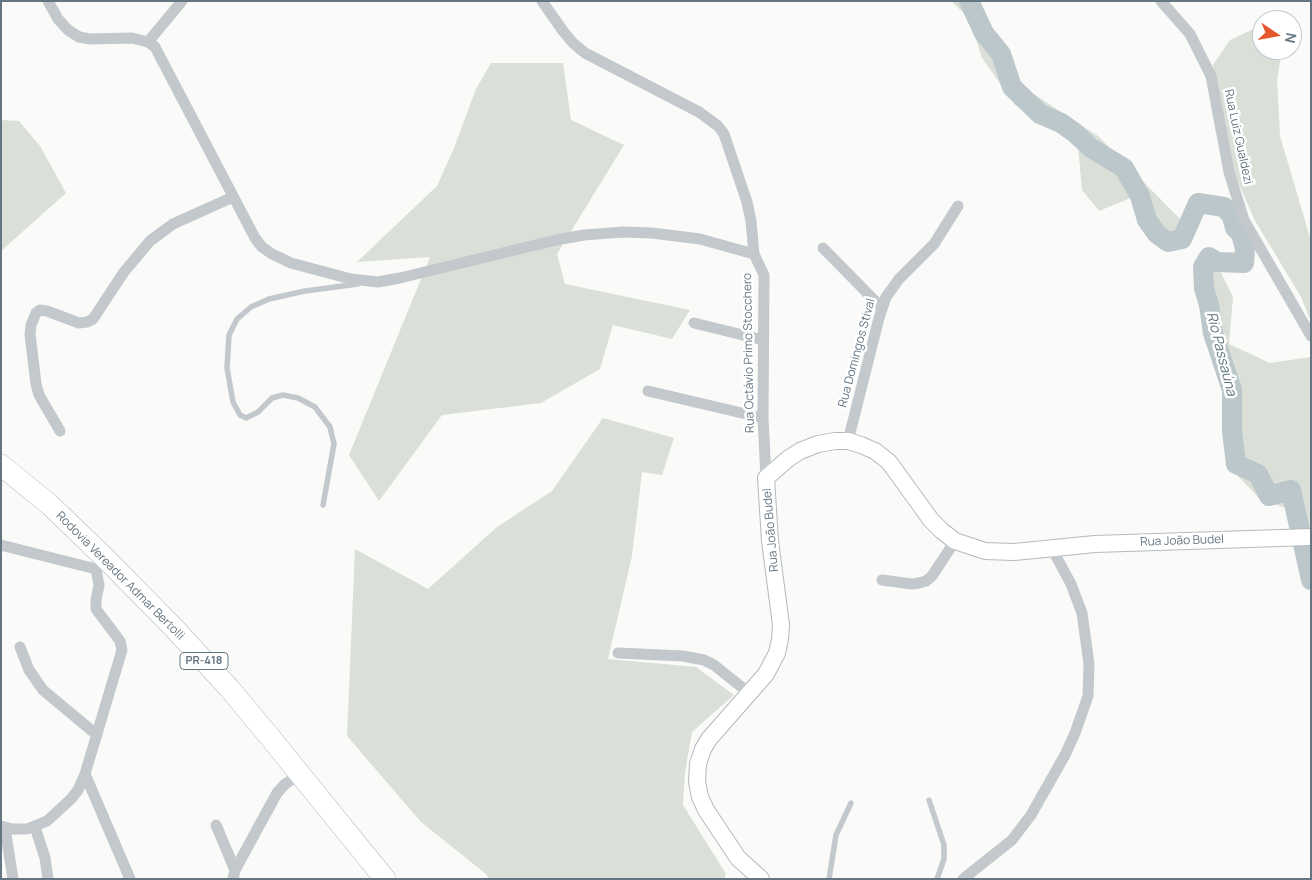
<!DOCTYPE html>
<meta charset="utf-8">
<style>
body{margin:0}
#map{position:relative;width:1312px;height:880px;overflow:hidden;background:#fafaf8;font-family:Manrope,sans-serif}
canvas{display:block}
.frame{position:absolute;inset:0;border:2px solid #657683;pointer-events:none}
.north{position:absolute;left:1252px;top:10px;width:50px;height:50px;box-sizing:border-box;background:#fff;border:1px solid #c1c8cd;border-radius:50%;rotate:102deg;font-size:14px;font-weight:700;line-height:20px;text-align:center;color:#657683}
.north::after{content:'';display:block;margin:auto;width:18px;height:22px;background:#e4572e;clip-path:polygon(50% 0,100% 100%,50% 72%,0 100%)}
</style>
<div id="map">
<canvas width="1312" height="880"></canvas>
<div class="frame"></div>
<div class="north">N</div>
</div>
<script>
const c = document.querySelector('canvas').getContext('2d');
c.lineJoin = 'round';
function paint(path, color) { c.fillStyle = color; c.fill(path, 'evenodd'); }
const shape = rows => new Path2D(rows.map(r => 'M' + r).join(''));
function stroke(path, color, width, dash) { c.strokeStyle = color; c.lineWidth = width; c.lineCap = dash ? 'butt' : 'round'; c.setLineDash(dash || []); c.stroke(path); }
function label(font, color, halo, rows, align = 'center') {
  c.font = font + ' Manrope,sans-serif'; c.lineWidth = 5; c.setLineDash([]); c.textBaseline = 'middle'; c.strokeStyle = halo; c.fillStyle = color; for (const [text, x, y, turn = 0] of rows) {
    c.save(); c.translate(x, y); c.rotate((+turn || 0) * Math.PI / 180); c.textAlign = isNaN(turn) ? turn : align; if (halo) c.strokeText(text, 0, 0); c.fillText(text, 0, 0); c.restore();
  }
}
const green = shape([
 [951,1,971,1,968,14,983,45,1017,83,1098,136,1188,227,1162,240,1133,197,1099,211,1082,190,1077,135,1015,105,982,58,969,18],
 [1262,25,1262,50,1282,50,1277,80,1280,136,1311,241,1311,322,1301,297,1254,219,1221,142,1213,65,1230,40],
 [491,63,563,63,571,120,624,145,557,254,565,284,690,310,672,339,613,325,600,369,541,403,442,415,379,501,349,455,430,257,357,262,437,186,454,148,476,89],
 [1,120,19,121,40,146,66,193,1,251],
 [1218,267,1233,297,1229,344,1270,363,1311,357,1311,577,1306,565,1296,512,1260,499,1238,476,1229,378,1205,310,1201,275],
 [603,418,674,438,662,475,642,472,632,556,608,659,696,667,734,695,692,732,685,772,683,805,726,874,724,879,489,879,486,874,421,822,347,736,355,549,428,589,497,527,552,491]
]);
const river = shape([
 [969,1,984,33,1001,54,1012,87,1040,114,1061,123,1075,133,1091,148,1124,168,1140,196,1147,220,1157,234,1168,242,1182,239,1198,203,1224,207,1232,216,1235,228,1241,234,1245,249,1244,263,1217,262,1209,257,1203,267,1204,288,1209,305,1213,333,1232,390,1232,431,1236,464,1258,474,1269,496,1291,490,1311,580]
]);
const lane = shape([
 [323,505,334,444,330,427,315,407,298,398,283,395,272,398,258,412,246,418,240,415,233,402,227,368,229,335,237,319,251,307,269,299,305,291,358,284],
 [929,800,944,845,944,859,937,879],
 [829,879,836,835,851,803]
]);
const street = shape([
 [48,1,58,19,68,30,79,37,90,39,132,38,148,42,155,47,255,238,262,247,272,254,291,263,351,279,378,282,400,278,556,240,584,235,623,232,652,233,700,239,754,254],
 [542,1,563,31,573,43,585,53,699,112,718,126,724,134,747,202,751,221,754,254,764,275,763,418,766,478],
 [1161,1,1190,34,1211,76,1229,172,1244,220,1311,336],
 [148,42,182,1],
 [823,248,882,308],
 [694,323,763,340],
 [648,391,763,418],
 [60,431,39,395,36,384,30,334,31,325,36,313,40,310,47,311,79,323,87,322,93,319,124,272,150,241,173,224,233,197],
 [848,441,879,318,886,297,899,279,934,244,958,206],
 [1,545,96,569],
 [106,559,96,569,99,585,96,600,96,609,120,641,122,650,85,774,130,879],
 [882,580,912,584,919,583,926,581,932,576,955,541],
 [20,647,29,670,43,690,97,735],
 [618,653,683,656,704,660,714,665,749,693],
 [216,825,235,870],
 [1,826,12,829,27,829,47,821,71,799,78,790,85,774],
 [35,827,45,858,48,879],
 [5,828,13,879],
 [233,879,235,870,277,793,285,784,300,774],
 [963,879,1012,840,1031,815,1065,755,1075,733,1088,696,1089,664,1082,613,1071,584,1051,547]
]);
const secondary = shape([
 [761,879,738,858,706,810,700,797,697,782,698,764,703,749,709,739,766,674,777,653,780,639,781,625,770,541,766,478,789,458,800,451,818,444,835,441,848,441,861,445,875,451,889,462,931,520,942,531,955,541,985,551,1014,552,1095,544,1311,537]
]);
const highway = shape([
 [1,465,50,505,106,559,173,627,229,688,269,736,385,879]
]);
const shields = [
 [204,661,48]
];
const shieldNames = [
 ["PR-418",204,661]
];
const streetNames = [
 ["Rua Luiz Gualdezi",1238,137,78],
 ["Rua Octávio Primo Stocchero",749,353,-91],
 ["Rua Domingos Stival",857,353,-75],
 ["Rua João Budel",771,530,-95],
 ["Rua João Budel",1182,541,-2],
 ["Rodovia Vereador Admar Bertolli",120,576,45]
];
const waterNames = [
 ["Rio Passaúna",1221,354,76]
];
paint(green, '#dadfd7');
stroke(river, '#bbc7cb', 20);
stroke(secondary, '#b3babf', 18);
stroke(highway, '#b4b9bd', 22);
stroke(lane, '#c3c8cc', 5.5);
stroke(street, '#c3c8cc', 11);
stroke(secondary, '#fff', 16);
stroke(highway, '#fff', 21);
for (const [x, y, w] of shields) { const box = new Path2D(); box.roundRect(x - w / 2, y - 8.5, w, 17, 4); c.fillStyle = '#fff'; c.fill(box); stroke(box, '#657683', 1); }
label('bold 11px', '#657683', null, shieldNames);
label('12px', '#657683', '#fff', streetNames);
label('italic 14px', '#60757c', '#fff', waterNames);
</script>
